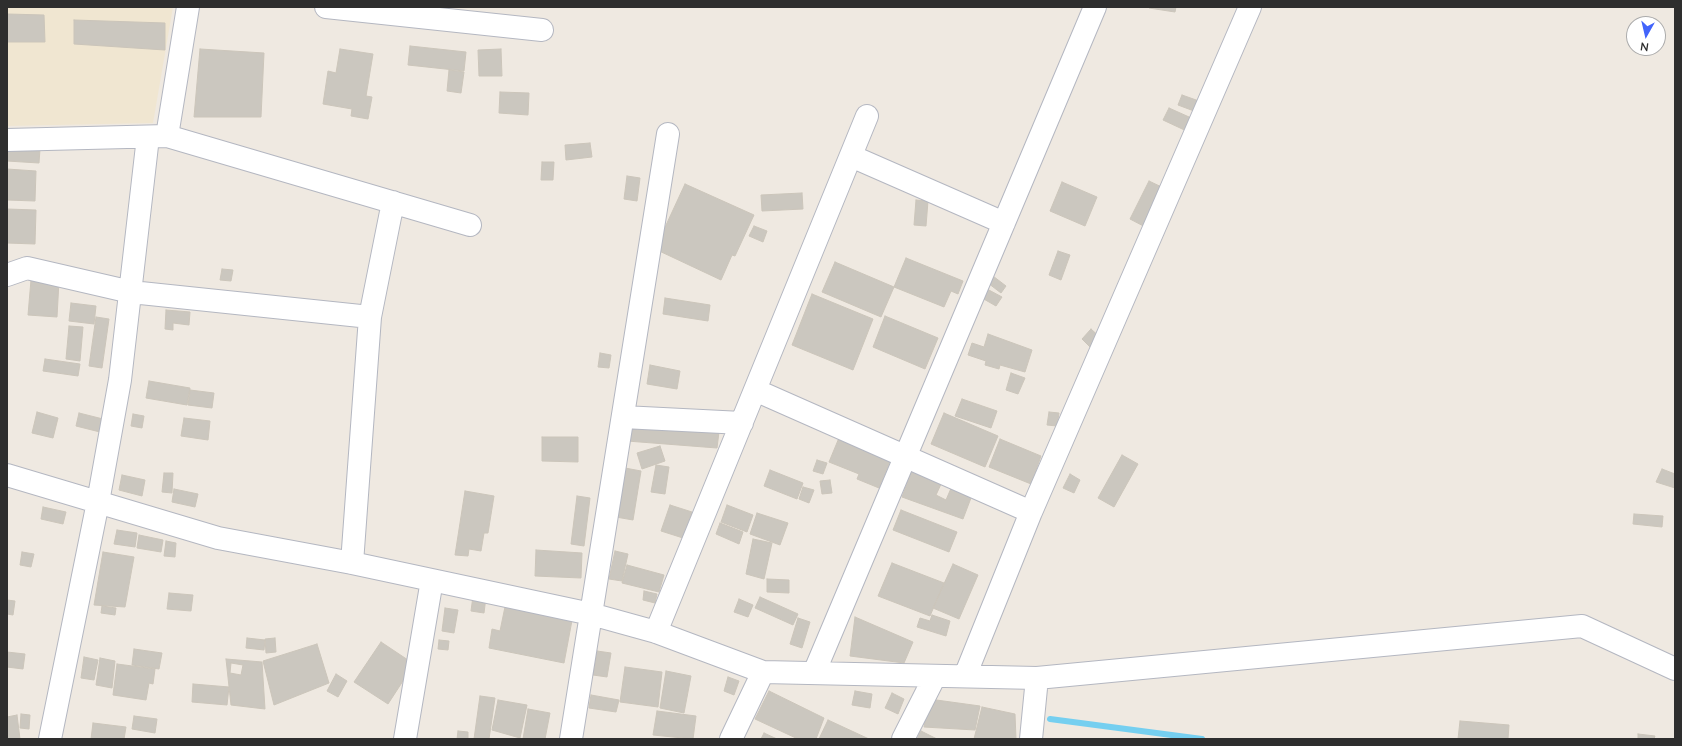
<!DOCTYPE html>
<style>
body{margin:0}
#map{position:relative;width:1682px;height:746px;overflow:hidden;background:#efe9e1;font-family:Lato,sans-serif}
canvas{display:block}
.frame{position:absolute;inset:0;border:8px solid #2e2e2e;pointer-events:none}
.north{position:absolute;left:1626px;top:16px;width:40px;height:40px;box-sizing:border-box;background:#fff;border:1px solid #ababab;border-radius:50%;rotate:188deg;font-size:11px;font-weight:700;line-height:16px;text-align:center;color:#2e2e2e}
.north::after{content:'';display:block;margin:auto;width:14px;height:18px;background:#4264fb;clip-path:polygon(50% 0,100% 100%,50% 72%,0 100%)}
</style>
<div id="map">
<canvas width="1682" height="746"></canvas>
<div class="frame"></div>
<div class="north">N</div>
</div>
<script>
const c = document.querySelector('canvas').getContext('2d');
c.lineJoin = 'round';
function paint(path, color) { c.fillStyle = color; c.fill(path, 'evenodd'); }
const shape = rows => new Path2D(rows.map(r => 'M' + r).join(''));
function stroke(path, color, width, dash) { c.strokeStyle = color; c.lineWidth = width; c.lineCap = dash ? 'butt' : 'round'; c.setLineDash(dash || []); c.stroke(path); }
const education = shape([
 [7,7,173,7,153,123,7,126]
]);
const stream = shape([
 [1050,719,1202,739]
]);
const building = shape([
 [1149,7,1176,7,1175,12,1149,8,1149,7],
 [7,14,44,15,45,42,7,42,7,14],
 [74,20,165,23,165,50,74,44,74,20],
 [410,46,466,52,464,71,408,65,410,46],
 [200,49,264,53,261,117,194,117,200,49],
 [340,49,373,54,366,96,372,97,368,119,351,116,352,109,323,104,328,71,336,73,340,49],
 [501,49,502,76,479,76,478,50,501,49],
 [449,70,464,72,461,93,447,91,449,70],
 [500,92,529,93,528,115,499,113,500,92],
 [1182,95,1199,101,1194,111,1178,105,1182,95],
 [1169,108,1198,121,1193,134,1163,120,1169,108],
 [590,143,592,157,566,160,565,145,590,143],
 [7,147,40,149,39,163,7,161,7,147],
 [542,162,554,162,553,180,541,180,542,162],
 [7,169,36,171,35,201,7,200,7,169],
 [627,176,640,178,637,201,624,199,627,176],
 [1149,181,1170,191,1151,230,1130,219,1149,181],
 [1062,182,1097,197,1085,226,1050,211,1062,182],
 [685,184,754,215,735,256,732,255,721,280,655,249,685,184],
 [802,193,803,209,762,211,761,195,802,193],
 [916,200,928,201,926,226,914,225,916,200],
 [7,209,36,210,35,244,7,243,7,209],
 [754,226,767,231,763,242,749,236,754,226],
 [1058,251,1070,255,1061,280,1049,275,1058,251],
 [906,258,963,281,958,294,951,291,944,307,894,287,906,258],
 [835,262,894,287,881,317,822,292,835,262],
 [222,269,233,270,231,281,220,280,222,269],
 [989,273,1006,286,1001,293,984,280,989,273],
 [31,280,59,281,57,317,28,315,31,280],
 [987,289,1002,297,996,306,982,298,987,289],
 [812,294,873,319,853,370,792,345,812,294],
 [665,298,710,305,708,321,663,314,665,298],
 [71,303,96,306,94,324,69,321,71,303],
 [166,310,190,312,189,325,173,323,173,330,165,329,166,310],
 [885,316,938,338,925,369,873,347,885,316],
 [96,317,109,319,102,368,89,366,96,317],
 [69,326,83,327,80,361,66,359,69,326],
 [1091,329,1102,339,1093,350,1082,339,1091,329],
 [988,334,1032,350,1025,372,1000,365,999,369,985,365,986,361,968,355,972,343,984,347,988,334],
 [600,353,611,355,609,368,598,367,600,353],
 [45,359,80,364,78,376,43,371,45,359],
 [650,365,680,371,677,389,647,384,650,365],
 [1011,373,1025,378,1018,394,1006,390,1011,373],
 [149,381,190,388,187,405,146,398,149,381],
 [190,390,214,393,212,408,188,405,190,390],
 [962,399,997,411,991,428,955,416,962,399],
 [37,412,58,418,53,438,32,433,37,412],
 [1049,412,1059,413,1057,426,1047,425,1049,412],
 [79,413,103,419,100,432,76,426,79,413],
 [944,413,998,436,985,467,931,444,944,413],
 [133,414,144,416,142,428,131,426,133,414],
 [184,418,210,421,208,440,181,436,184,418],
 [627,423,719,432,717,448,627,441,627,423],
 [841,433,893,454,879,488,857,479,859,474,829,462,841,433],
 [542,437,578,437,578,462,542,461,542,437],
 [1000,439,1041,456,1031,484,989,467,1000,439],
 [660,446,665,461,642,469,637,453,660,446],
 [1122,455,1138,464,1114,507,1098,498,1122,455],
 [817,460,827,463,823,474,813,471,817,460],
 [656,465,669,467,665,494,651,492,656,465],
 [625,468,641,471,633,520,616,517,625,468],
 [913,468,974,490,963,519,902,497,913,468],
 [942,482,952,486,946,500,936,495,942,482],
 [1662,469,1675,474,1675,488,1656,482,1662,469],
 [770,470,803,483,797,499,764,486,770,470],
 [164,473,173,473,172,493,162,492,164,473],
 [1070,474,1080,480,1074,493,1063,488,1070,474],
 [122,475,145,480,142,496,119,490,122,475],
 [830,480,832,493,822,494,820,481,830,480],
 [803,487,814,490,809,503,799,499,803,487],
 [174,489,198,494,195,507,172,502,174,489],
 [465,491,494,496,488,533,484,533,481,551,469,549,468,556,455,555,465,491],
 [577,496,590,498,584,546,571,544,577,496],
 [670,505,692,512,683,538,661,531,670,505],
 [727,505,753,515,747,532,721,522,727,505],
 [43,507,66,512,63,524,41,519,43,507],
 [901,510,957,532,949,552,893,530,901,510],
 [757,513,788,523,780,545,750,534,757,513],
 [1634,514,1663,516,1662,527,1633,524,1634,514],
 [720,523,743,532,739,544,716,534,720,523],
 [117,530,137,533,135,547,114,544,117,530],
 [139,535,163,540,161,552,137,548,139,535],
 [753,539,772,543,764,579,746,574,753,539],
 [166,541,176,543,175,557,164,556,166,541],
 [536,550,582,553,581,578,535,576,536,550],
 [615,551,628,554,622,581,609,579,615,551],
 [22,552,34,554,31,567,20,565,22,552],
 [103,552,134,557,125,607,94,605,103,552],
 [892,563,944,583,930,616,878,596,892,563],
 [953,564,978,575,959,619,933,608,953,564],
 [627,565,664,575,659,592,622,583,627,565],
 [767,579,789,580,789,593,767,592,767,579],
 [644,591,657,594,655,603,643,600,644,591],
 [169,593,193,595,191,611,167,609,169,593],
 [473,596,486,597,484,613,471,611,473,596],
 [760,597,798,614,793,625,755,608,760,597],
 [739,599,753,605,748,617,734,612,739,599],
 [7,600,15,601,13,615,7,614,7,600],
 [506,602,573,615,564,663,489,648,492,629,500,631,506,602],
 [102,606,116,608,115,615,101,613,102,606],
 [445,608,458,610,454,633,442,631,445,608],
 [932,615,950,621,946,636,917,627,920,618,930,621,932,615],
 [855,617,913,642,904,663,850,656,855,617],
 [798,618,810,622,802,648,790,644,798,618],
 [247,638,265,640,264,650,246,648,247,638],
 [275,638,276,652,266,653,265,639,275,638],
 [439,640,449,641,448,650,438,649,439,640],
 [381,642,414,664,388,704,354,682,381,642],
 [317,644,329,683,274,705,263,661,317,644],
 [134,649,162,653,159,669,132,665,134,649],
 [597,651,611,653,607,677,593,675,597,651],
 [7,652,25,654,23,669,7,667,7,652],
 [84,657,98,660,94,680,81,678,84,657],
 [100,658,115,661,112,688,96,685,100,658],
 [226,659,262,662,265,709,231,705,226,659],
 [231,663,243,665,241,675,230,673,231,663],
 [117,664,155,669,153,684,149,683,146,700,113,695,117,664],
 [625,667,662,672,658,707,620,702,625,667],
 [666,671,691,676,684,713,660,708,666,671],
 [336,674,347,681,338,697,327,691,336,674],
 [728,677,739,681,734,695,724,691,728,677],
 [193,684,229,687,227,705,192,702,193,684],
 [769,691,824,718,816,739,798,739,755,719,769,691],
 [855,691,872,694,870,708,852,705,855,691],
 [892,693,904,699,898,714,885,708,892,693],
 [591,695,619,700,616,712,589,708,591,695],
 [480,696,495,698,489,739,474,739,480,696],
 [929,699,980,706,975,730,924,727,929,699],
 [498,700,527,705,520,738,492,730,498,700],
 [982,707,1015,714,1016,739,974,739,982,707],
 [528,709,550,713,545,739,523,739,528,709],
 [657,711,696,716,693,739,653,735,657,711],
 [21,714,30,715,29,729,20,728,21,714],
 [17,715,20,739,7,739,7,717,17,715],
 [134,716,157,719,155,733,132,729,134,716],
 [828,720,869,739,819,739,828,720],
 [1460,721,1509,725,1508,739,1458,739,1460,721],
 [93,723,126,727,124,739,91,739,93,723],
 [458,731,468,732,468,739,457,739,458,731],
 [921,731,937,739,917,739,921,731],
 [764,733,777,739,761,739,764,733],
 [1638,734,1655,736,1654,739,1638,739,1638,734]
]);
const minor = shape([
 [326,7,542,30],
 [167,136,188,7],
 [7,140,167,136,470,225],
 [851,156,1004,223],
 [7,275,27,268,131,292,370,317],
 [755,390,1031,512],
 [623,417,742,423],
 [7,475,218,538,352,563,591,614,656,632,763,672,1037,678,1582,626,1675,669],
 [352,563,370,317,393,202],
 [656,632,867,116],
 [814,673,1095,7],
 [965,676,1031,512,1250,7],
 [50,739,98,502,120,380,148,137],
 [405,739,432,580],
 [571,739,668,134],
 [731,739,763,672],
 [903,739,935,676],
 [1031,739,1037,678]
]);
paint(education, '#f0e6d1');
stroke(stream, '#75cff0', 6);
paint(building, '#cbc7bf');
stroke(building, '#cbc5ba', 1);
stroke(minor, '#b4b7c1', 24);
stroke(minor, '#fff', 22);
</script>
